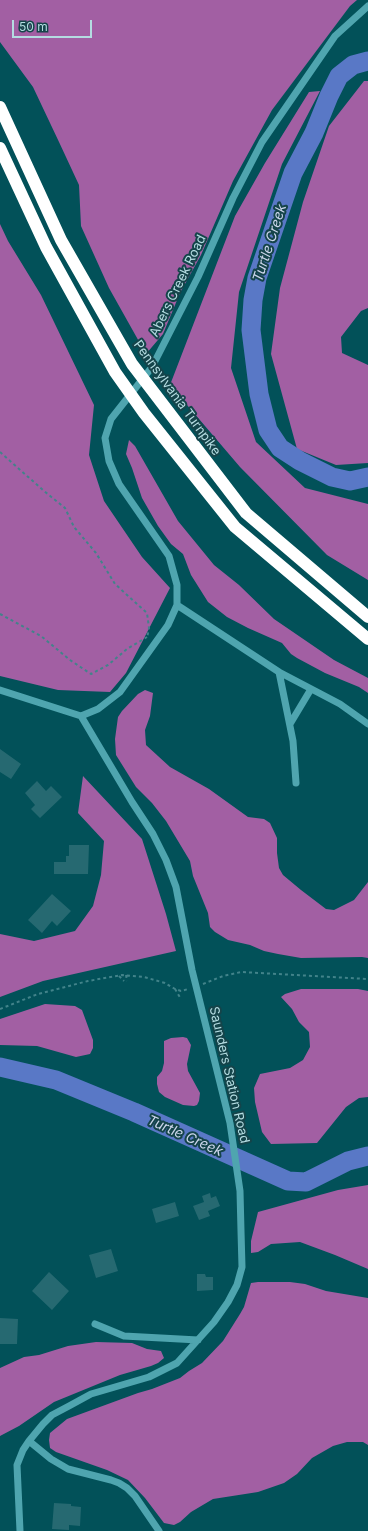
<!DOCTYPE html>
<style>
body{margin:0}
#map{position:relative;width:368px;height:1531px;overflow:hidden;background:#025159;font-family:Inter,sans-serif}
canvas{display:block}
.scale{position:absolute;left:12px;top:20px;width:80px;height:18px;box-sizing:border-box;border:2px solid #b4dce1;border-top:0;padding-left:5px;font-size:12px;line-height:14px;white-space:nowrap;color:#b4dce1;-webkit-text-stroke:3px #15444a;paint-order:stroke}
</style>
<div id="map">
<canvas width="368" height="1531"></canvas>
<div class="scale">50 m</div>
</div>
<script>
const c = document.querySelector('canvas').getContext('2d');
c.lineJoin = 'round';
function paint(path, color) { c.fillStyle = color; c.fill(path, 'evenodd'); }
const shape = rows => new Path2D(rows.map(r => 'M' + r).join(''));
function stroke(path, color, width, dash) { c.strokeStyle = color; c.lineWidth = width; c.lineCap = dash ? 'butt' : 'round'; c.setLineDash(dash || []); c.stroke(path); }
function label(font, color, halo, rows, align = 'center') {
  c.font = font + ' Inter,sans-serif'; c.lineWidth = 4; c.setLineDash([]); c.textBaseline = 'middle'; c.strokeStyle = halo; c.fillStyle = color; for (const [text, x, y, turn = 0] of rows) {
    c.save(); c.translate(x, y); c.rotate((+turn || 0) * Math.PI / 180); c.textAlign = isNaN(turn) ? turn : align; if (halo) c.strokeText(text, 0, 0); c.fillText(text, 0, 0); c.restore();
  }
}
const forest = shape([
 [0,0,357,0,350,6,272,110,233,181,201,255,180,293,163,334,146,354,109,288,81,226,79,185,59,142,33,87,0,42],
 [364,81,368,81,368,308,361,311,341,337,342,353,368,365,368,463,336,465,297,449,271,354,280,288,303,202,329,126],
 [320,91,282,164,239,292,231,368,256,442,305,488,368,504,368,580,327,555,240,467,170,385,235,216,265,163,309,92],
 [0,224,8,241,41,295,94,405,89,455,104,501,142,557,170,588,126,673,110,692,58,690,0,676],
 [129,440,135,446,178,521,214,565,239,585,274,619,334,660,368,678,368,693,359,687,325,673,297,658,291,654,282,643,248,628,227,617,208,602,191,575,183,554,171,544,158,526,142,498,132,468,126,454],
 [145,690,153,693,150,716,145,730,146,745,170,767,209,789,248,817,264,819,270,823,277,838,277,853,279,868,283,875,301,890,326,909,334,910,354,900,368,882,368,958,362,957,301,958,278,954,264,951,250,945,228,940,215,932,210,927,208,913,193,876,190,861,166,821,152,803,136,787,116,755,115,739,118,717,122,711,138,694],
 [83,776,142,839,166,914,176,951,43,981,0,997,0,934,34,941,75,931,93,906,101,875,104,841,78,813],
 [301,989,358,989,368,991,368,1097,359,1098,346,1107,317,1143,271,1144,262,1132,255,1102,254,1088,260,1074,290,1068,303,1060,310,1047,309,1032,299,1022,292,1009,281,997,285,994],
 [45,1004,75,1006,82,1010,93,1040,93,1048,90,1054,76,1057,37,1046,0,1045,0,1019],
 [183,1037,187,1038,191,1045,187,1064,188,1071,200,1093,199,1101,197,1105,194,1106,183,1105,165,1097,159,1092,157,1084,157,1077,162,1071,164,1063,164,1041,171,1038],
 [368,1185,368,1269,335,1255,300,1242,271,1244,258,1252,251,1253,251,1241,258,1212,338,1190],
 [258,1282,290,1282,305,1284,326,1291,368,1298,368,1445,363,1442,347,1442,333,1446,312,1458,297,1474,284,1483,258,1492,213,1499,191,1512,180,1522,174,1525,164,1523,145,1498,128,1480,107,1470,56,1452,50,1448,49,1440,50,1433,67,1419,138,1393,152,1389,180,1378,189,1371,202,1363,223,1341,240,1314,244,1307,251,1283],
 [96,1342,132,1343,147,1349,161,1351,164,1358,158,1363,151,1366,120,1375,54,1402,19,1426,0,1436,0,1368,24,1357,39,1355,68,1346]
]);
const river = shape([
 [368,61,353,65,339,76,329,96,314,133,293,173,257,278,253,300,251,330,259,394,268,430,280,448,300,461,332,477,350,481,368,477],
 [0,1067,56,1080,134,1112,288,1181,306,1182,348,1161,368,1156]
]);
const building = shape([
 [0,749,21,764,11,779,0,772],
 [37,781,46,791,51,786,62,797,40,818,31,809,35,805,25,793],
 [69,845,89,845,88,874,54,874,54,862,66,862,66,856,69,856],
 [52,894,71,911,57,926,52,921,42,933,28,920],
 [210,1193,211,1198,216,1196,220,1206,208,1211,210,1216,199,1220,193,1206,204,1202,202,1196],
 [175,1202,179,1216,156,1223,152,1209],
 [111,1249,118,1271,96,1278,89,1255],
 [49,1272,69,1291,52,1310,32,1291],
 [197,1274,205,1274,206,1277,213,1277,213,1290,197,1291],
 [0,1318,18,1319,17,1344,0,1344],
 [54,1503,71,1504,71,1506,81,1507,80,1526,69,1525,69,1530,52,1529]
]);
const path = shape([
 [0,452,44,491,65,508,74,527,96,553,115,584,147,613,149,628,147,638],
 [0,614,41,636,70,660,91,674,108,665,127,649,147,637],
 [126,975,127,981],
 [119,976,124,981],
 [203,984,223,976,241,972,368,979],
 [175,989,181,999],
 [0,1009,38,994,88,981,122,975,144,977,165,983,175,989,181,991,188,989]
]);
const minor = shape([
 [177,605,279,672,340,704,368,724],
 [279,672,293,741,296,783],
 [0,690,81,716,132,802,153,834,166,860,176,887,192,970,230,1123,240,1191,241,1231,242,1267,237,1285,228,1302,214,1322,177,1363,149,1377,91,1394,69,1406,52,1415,43,1424,29,1441,23,1450,17,1465,20,1531],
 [81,716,98,709,120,692,168,625,177,605,177,585,169,556,119,484,109,461,105,438,111,419,152,367,198,277,233,198,262,142,335,36,368,6],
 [290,724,311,689],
 [95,1324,124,1336,198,1340],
 [29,1441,51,1459,68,1469,111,1480,119,1483,127,1488,135,1496,159,1531]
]);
const highway = shape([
 [0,107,61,240,132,364,246,513,368,617],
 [0,148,46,247,115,372,144,413,235,527,368,639]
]);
const streetNames = [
 ["Abers Creek Road",178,286,-64],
 ["Pennsylvania Turnpike",177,398,54],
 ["Saunders Station Road",229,1075,77]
];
const waterNames = [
 ["Turtle Creek",270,243,-72],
 ["Turtle Creek",185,1136,24]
];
paint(forest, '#a25fa3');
stroke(river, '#5978c6', 19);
paint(building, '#266971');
stroke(path, '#42838a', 2, [3, 3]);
stroke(minor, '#4fa5af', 7);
stroke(highway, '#fff', 12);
label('13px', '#b4dce1', '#15444a', streetNames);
label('italic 14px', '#ccd6eb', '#15444a', waterNames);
</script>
